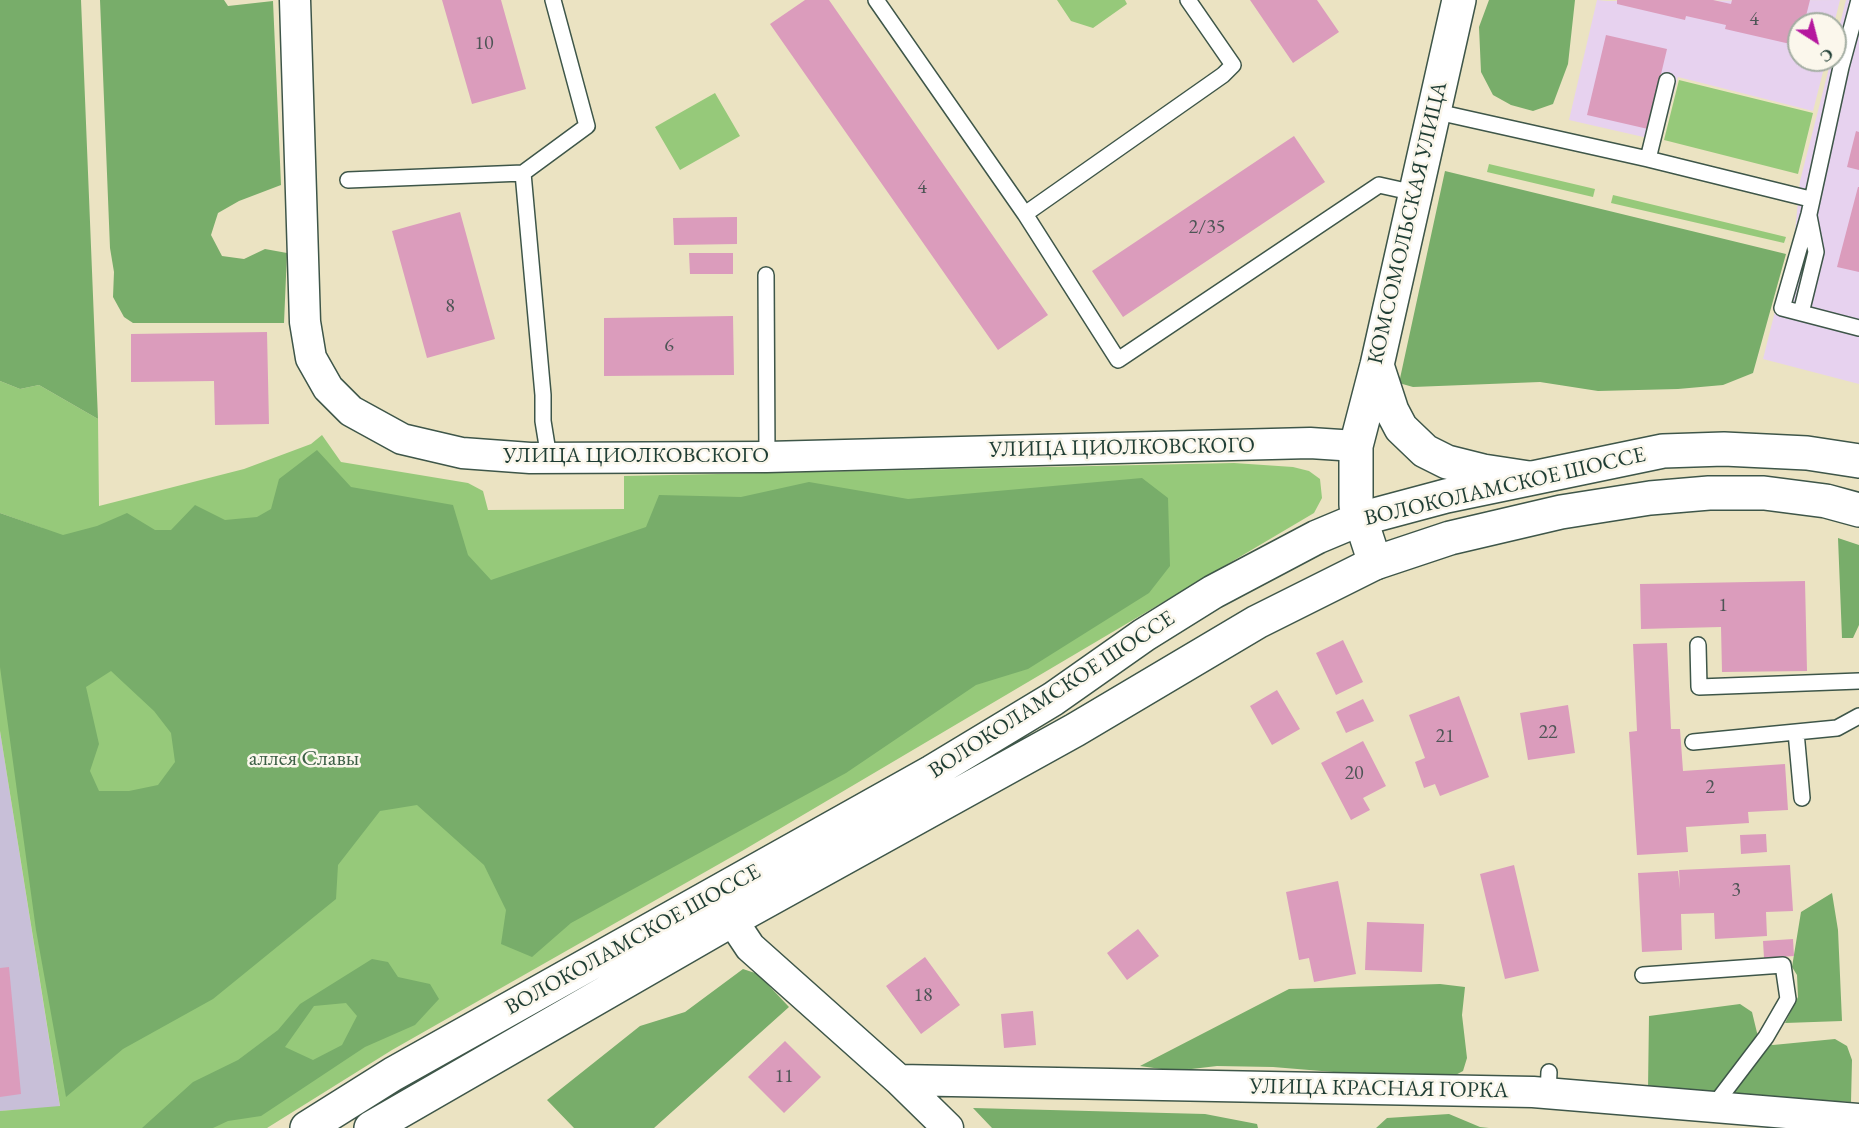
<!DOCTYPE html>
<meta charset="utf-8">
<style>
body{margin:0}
#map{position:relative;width:1859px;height:1128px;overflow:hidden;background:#ebe3c2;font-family:"EB Garamond",serif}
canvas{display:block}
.north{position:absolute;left:1787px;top:12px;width:60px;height:60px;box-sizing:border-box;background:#fbf7ec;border:2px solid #a3ada2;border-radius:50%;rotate:144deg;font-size:16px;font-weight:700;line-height:24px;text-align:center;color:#1f3d34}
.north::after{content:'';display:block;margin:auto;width:21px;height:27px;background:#b5179e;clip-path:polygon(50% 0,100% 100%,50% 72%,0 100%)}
</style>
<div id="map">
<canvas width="1859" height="1128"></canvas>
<div class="north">С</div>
</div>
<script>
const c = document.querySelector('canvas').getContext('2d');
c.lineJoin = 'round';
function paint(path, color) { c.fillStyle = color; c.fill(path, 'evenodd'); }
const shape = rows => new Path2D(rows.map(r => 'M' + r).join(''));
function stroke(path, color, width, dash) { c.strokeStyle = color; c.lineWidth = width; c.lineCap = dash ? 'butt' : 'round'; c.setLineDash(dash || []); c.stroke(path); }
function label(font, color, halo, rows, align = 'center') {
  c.font = font + ' "EB Garamond",serif'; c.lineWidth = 5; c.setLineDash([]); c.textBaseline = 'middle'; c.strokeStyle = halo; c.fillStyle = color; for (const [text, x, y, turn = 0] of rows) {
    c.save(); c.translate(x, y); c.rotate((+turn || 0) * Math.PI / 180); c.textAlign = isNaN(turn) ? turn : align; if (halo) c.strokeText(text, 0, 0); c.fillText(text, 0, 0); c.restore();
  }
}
const built = shape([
 [1597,0,1607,1,1840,0,1834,24,1799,24,1799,60,1826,60,1813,111,1678,77,1661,141,1569,120],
 [1846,0,1859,0,1859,384,1763,359,1795,232,1800,181,1831,60,1835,60,1835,43]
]);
const industrial = shape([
 [0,731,60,1107,0,1111]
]);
const green = shape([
 [1057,0,1125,0,1127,4,1093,28,1071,21],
 [1679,80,1813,113,1798,174,1664,140],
 [715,93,740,136,680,170,655,127],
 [1489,164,1595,189,1593,197,1487,172],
 [1613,195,1786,237,1784,243,1611,203],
 [0,381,20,389,39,385,98,419,99,506,244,469,311,444,322,435,341,462,468,483,483,491,488,510,624,509,624,476,1234,463,1293,467,1309,471,1320,479,1322,498,1314,513,742,851,392,1050,267,1128,0,1128,0,1111,60,1106,0,731,0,544,42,528,0,513]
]);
const forest = shape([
 [0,0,81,0,98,419,39,385,20,389,0,381],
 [100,0,224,0,228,6,273,1,281,185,239,201,218,213,211,235,222,256,244,259,265,249,287,253,284,323,133,323,124,317,113,297,114,272,110,248],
 [1489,0,1575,0,1568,64,1553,104,1533,111,1511,105,1493,95,1481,72,1479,27],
 [1445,171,1786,254,1753,373,1723,385,1678,389,1598,391,1540,382,1413,387,1399,383],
 [317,450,351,487,453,505,468,555,491,580,646,527,659,495,741,497,809,482,908,499,1142,478,1168,498,1170,566,1149,593,1028,669,976,685,846,773,571,923,532,957,501,944,506,910,484,865,417,805,380,811,338,865,336,899,213,999,123,1049,66,1097,36,930,0,667,0,513,63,535,97,526,127,513,155,530,171,530,195,505,225,520,257,517,271,509,279,479],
 [111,671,154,711,171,733,175,762,158,785,129,791,99,791,90,771,99,744,86,687],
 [1838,538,1859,545,1859,625,1853,638,1842,638],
 [1832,893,1838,930,1842,1021,1785,1023,1798,997,1797,975,1792,967,1801,912],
 [372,959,388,962,398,977,430,984,439,999,415,1025,365,1047,261,1116,228,1121,213,1128,142,1128,193,1082,238,1060,278,1030,300,1004],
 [346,1003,357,1016,342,1045,313,1060,285,1047,314,1006],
 [743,969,758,974,789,1007,654,1128,574,1128,547,1100,640,1026,685,1012],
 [1440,984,1465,987,1462,1015,1467,1058,1463,1071,1450,1078,1382,1076,1273,1067,1217,1066,1175,1071,1140,1066,1289,989],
 [1740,1004,1752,1012,1759,1041,1773,1045,1835,1039,1847,1046,1852,1060,1851,1102,1648,1089,1649,1016],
 [973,1108,1205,1114,1257,1124,1258,1128,992,1128],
 [1449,1114,1480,1127,1489,1128,1376,1128,1387,1118]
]);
const building = shape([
 [442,0,501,0,526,89,472,104],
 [805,0,829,0,1048,315,998,350,770,24],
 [1250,0,1317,0,1339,32,1293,63],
 [1617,0,1713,0,1731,4,1732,0,1810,0,1804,24,1799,24,1799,46,1725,29,1726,25,1686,16,1685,20,1617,4],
 [1606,35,1667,49,1648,129,1587,115],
 [1856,131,1859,132,1859,170,1847,167],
 [1294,136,1325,182,1123,317,1092,271],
 [1858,187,1859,187,1859,272,1837,267],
 [460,212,495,339,427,358,392,231],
 [737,217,737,244,674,245,673,218],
 [689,253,733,253,733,274,690,274],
 [733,316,734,375,604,376,604,318],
 [267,332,269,424,215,425,214,381,131,382,131,334],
 [1805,581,1807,671,1722,672,1721,627,1641,629,1640,584],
 [1343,640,1363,682,1336,695,1316,653],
 [1667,643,1671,729,1680,729,1683,771,1785,764,1788,810,1748,812,1749,823,1686,827,1688,852,1637,855,1629,732,1637,731,1633,644],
 [1277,690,1300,729,1272,745,1250,706],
 [1459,696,1489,777,1440,796,1435,784,1424,788,1415,762,1425,758,1409,715],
 [1363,699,1374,721,1346,733,1336,712],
 [1568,705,1575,753,1528,760,1520,713],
 [1363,741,1386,786,1363,798,1370,810,1351,820,1321,763],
 [1766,834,1767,852,1741,854,1740,835],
 [1514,865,1539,971,1505,979,1480,874],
 [1790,865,1793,911,1766,912,1767,936,1715,939,1714,913,1681,914,1682,950,1642,952,1638,873,1678,871,1680,889,1679,870],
 [1338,881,1356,974,1314,982,1309,958,1299,960,1286,892],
 [1367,922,1424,924,1422,972,1365,970],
 [1138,929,1159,956,1127,980,1107,953],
 [1793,939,1794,956,1764,958,1763,941],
 [925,957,960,1005,921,1034,886,986],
 [9,967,21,1094,0,1097,0,968],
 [1033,1011,1036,1045,1004,1048,1001,1014],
 [785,1041,821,1077,784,1113,748,1077]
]);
const service = shape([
 [876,0,1025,214],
 [1188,0,1233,65,1223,75,1025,214,1118,360,1379,185,1415,193],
 [1859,0,1841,67,1809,214,1782,308,1859,328],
 [1433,111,1648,159,1810,199],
 [1648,159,1667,81],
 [348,180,523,173],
 [766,275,767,457],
 [1801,313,1816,252,1809,216],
 [549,458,543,421,543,395,523,173,587,126,553,0],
 [1698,645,1699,687,1859,681],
 [1796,732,1802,798],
 [1693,742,1837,728,1859,716],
 [1643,975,1783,965,1788,999,1766,1037,1712,1108],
 [1548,1094,1549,1072]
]);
const minor = shape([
 [295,0,305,322,311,358,328,388,351,411,402,439,462,453,530,458,767,457,1310,443,1356,446],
 [732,920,750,947,899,1080,948,1128],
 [899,1080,1533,1092,1859,1119]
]);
const tertiary = shape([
 [1377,365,1392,411,1401,428,1425,451,1447,462,1483,471,1529,478],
 [1375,563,1356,505,1356,446,1377,365,1459,0]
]);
const primary = shape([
 [307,1128,393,1074,932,772,1053,699,1144,635,1213,592,1317,537,1360,519,1446,496,1663,451,1724,449,1807,453,1859,461],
 [371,1128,732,920,1075,730,1257,622,1375,563,1450,538,1561,512,1650,498,1709,493,1764,493,1826,501,1859,510]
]);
const numberNames = [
 ["4",1754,20],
 ["10",484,44],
 ["4",922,188],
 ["2/35",1207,228],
 ["8",450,307],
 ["6",669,346],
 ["1",1723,606],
 ["22",1548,733],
 ["21",1445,737],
 ["20",1354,774],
 ["2",1710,788],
 ["3",1736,891],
 ["18",923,996],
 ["11",784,1077]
];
const streetNames = [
 ["КОМСОМОЛЬСКАЯ УЛИЦА",1408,223,-77],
 ["УЛИЦА ЦИОЛКОВСКОГО",1122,448,-1],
 ["УЛИЦА ЦИОЛКОВСКОГО",636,456],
 ["ВОЛОКОЛАМСКОЕ ШОССЕ",1505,487,-13],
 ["ВОЛОКОЛАМСКОЕ ШОССЕ",1052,695,-33],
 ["ВОЛОКОЛАМСКОЕ ШОССЕ",633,940,-29],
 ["УЛИЦА КРАСНАЯ ГОРКА",1379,1089,1]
];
const parkNames = [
 ["аллея Славы",304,759]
];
paint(built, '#e7d2ef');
paint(industrial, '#c8bfd8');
paint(green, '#96c97a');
paint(forest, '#78ad6a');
paint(building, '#db9cbc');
stroke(service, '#3e5649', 18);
stroke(minor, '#3e5649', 33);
stroke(tertiary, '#3e5649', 36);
stroke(primary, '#3e5649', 36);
stroke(service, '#fff', 15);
stroke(minor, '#fff', 30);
stroke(tertiary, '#fff', 33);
stroke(primary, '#fff', 33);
label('20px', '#4e5556', null, numberNames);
label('22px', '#1f3d34', '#fbf7ec', streetNames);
label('22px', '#3d6046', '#fbf7ec', parkNames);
</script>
